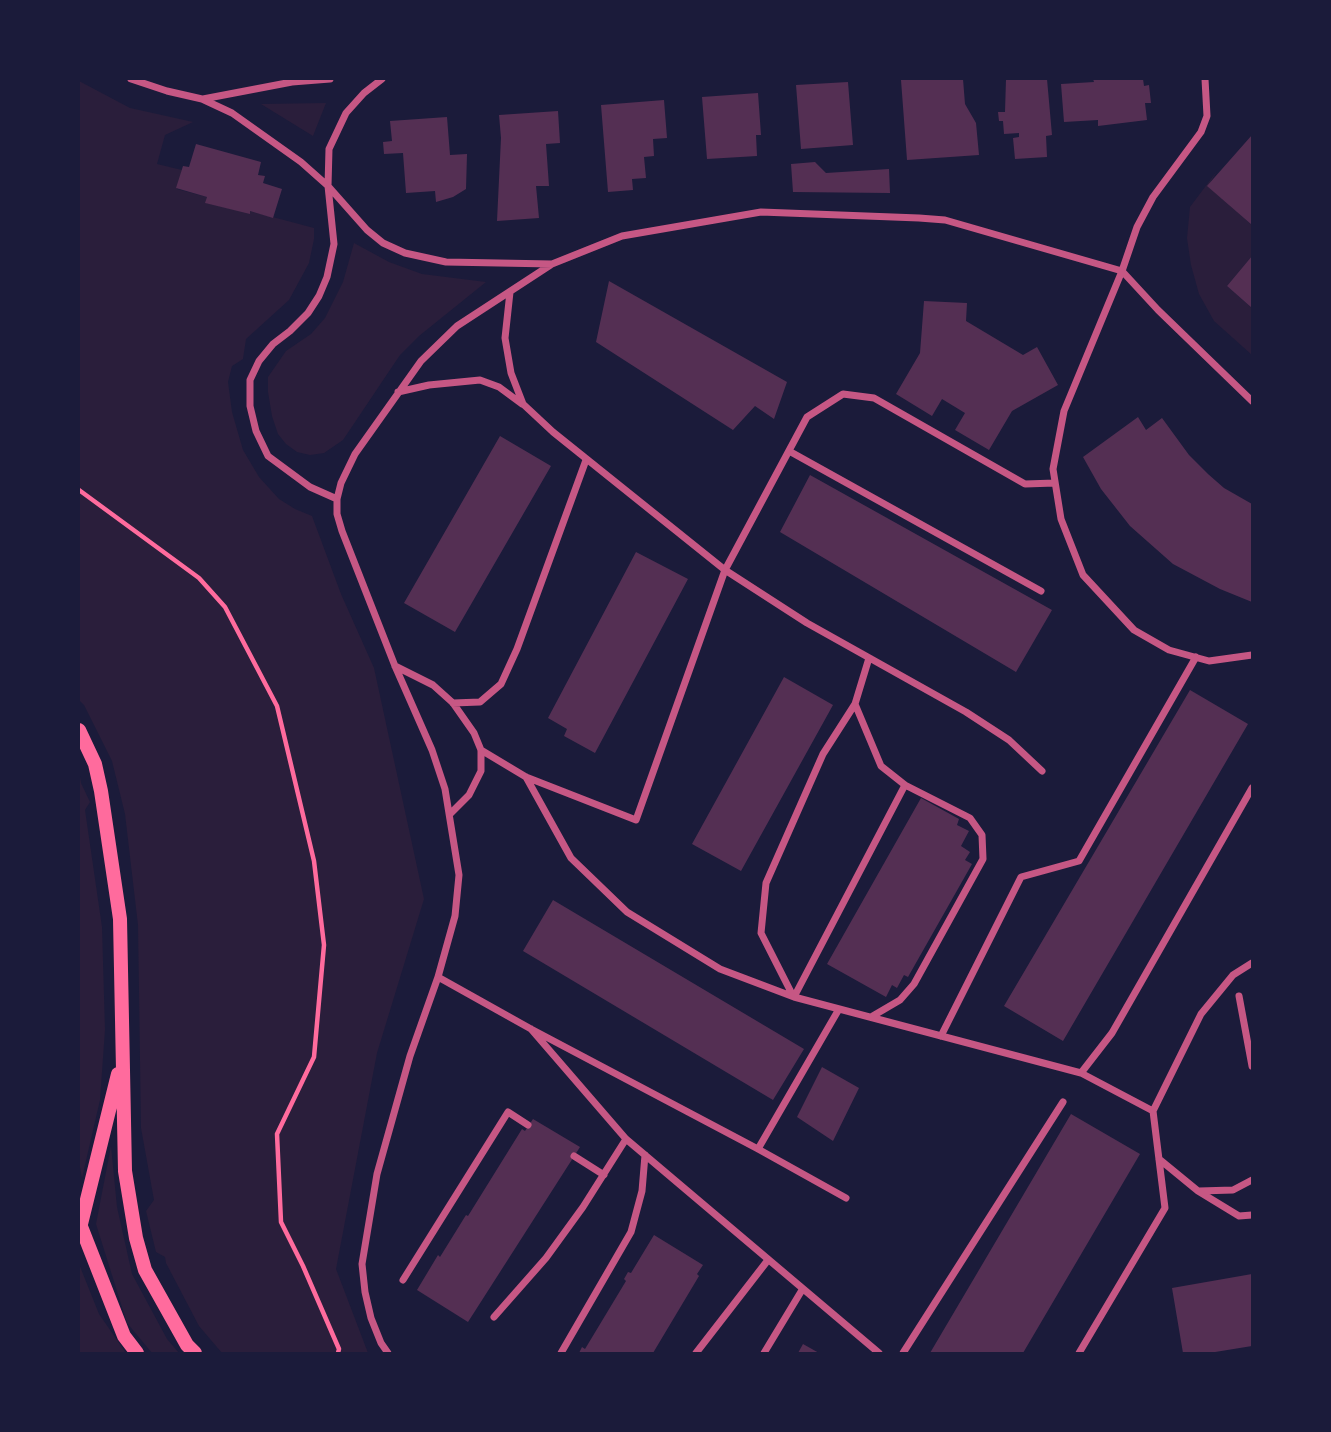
<!DOCTYPE html>
<style>
body{margin:0}
#map{position:relative;width:1331px;height:1432px;overflow:hidden;background:#1b1b3a;font-family:Karla,sans-serif}
canvas{display:block}
.frame{position:absolute;inset:0;border:80px solid #1b1b3a;pointer-events:none}
</style>
<div id="map">
<canvas width="1331" height="1432"></canvas>
<div class="frame"></div>
</div>
<script>
const c = document.querySelector('canvas').getContext('2d');
c.lineJoin = 'round';
function paint(path, color) { c.fillStyle = color; c.fill(path, 'evenodd'); }
const shape = rows => new Path2D(rows.map(r => 'M' + r).join(''));
function stroke(path, color, width, dash) { c.strokeStyle = color; c.lineWidth = width; c.lineCap = dash ? 'butt' : 'round'; c.setLineDash(dash || []); c.stroke(path); }
const green = shape([
 [79,81,130,108,193,122,165,135,157,164,182,170,177,189,207,197,206,203,250,213,250,211,314,228,314,239,309,263,289,300,246,339,243,359,232,366,228,382,232,412,243,450,259,477,279,499,295,509,312,516,341,594,374,668,424,899,377,1053,336,1269,368,1353,222,1353,199,1326,166,1263,165,1257,156,1252,146,1211,154,1200,141,1128,138,925,125,814,112,761,84,705,79,700],
 [326,103,313,136,261,104],
 [1217,171,1208,186,1252,225,1252,256,1227,286,1252,308,1252,355,1214,321,1199,294,1191,265,1187,238,1190,207],
 [354,243,389,262,422,274,486,282,419,336,400,355,343,440,324,453,310,455,297,452,286,444,278,434,272,416,268,392,268,377,286,351,311,334,325,318,343,282],
 [79,770,81,783,90,802,85,810,102,927,105,1030,100,1100,82,1178,79,1162],
 [111,1146,117,1207,132,1274,167,1339,179,1353,152,1353,127,1323,96,1224],
 [79,1264,99,1314,126,1353,79,1353]
]);
const building = shape([
 [920,79,963,79,965,104,976,123,979,155,907,160,901,80],
 [1006,79,1047,79,1052,135,1046,136,1047,157,1015,159,1013,138,1019,137,1019,133,1004,134,1003,121,999,121,998,112,1005,112],
 [1093,79,1143,79,1144,86,1149,85,1151,103,1145,103,1147,120,1098,126,1098,120,1064,122,1061,84,1094,82],
 [848,82,853,145,801,149,796,85],
 [758,93,761,135,756,135,757,156,707,159,702,97],
 [664,100,667,138,653,139,654,156,644,157,646,178,632,179,633,190,608,192,601,105],
 [558,111,560,143,546,144,549,186,536,186,539,218,497,221,501,138,499,115],
 [447,117,450,155,467,154,466,189,453,197,436,202,435,191,406,193,403,153,384,154,383,142,392,141,390,121],
 [1252,135,1252,225,1207,186],
 [196,144,261,162,258,175,265,176,263,183,282,189,273,218,250,211,250,214,205,203,207,197,176,188,183,166,189,167],
 [815,162,826,173,889,169,890,193,793,192,791,164],
 [1252,256,1252,308,1227,286],
 [609,281,787,382,774,419,755,406,733,430,596,342],
 [924,301,967,303,966,321,1023,355,1037,347,1058,385,1012,411,989,450,955,430,965,413,942,399,932,416,896,394,920,353],
 [1138,417,1146,430,1162,418,1189,455,1208,474,1224,488,1252,504,1252,602,1220,589,1173,564,1130,526,1101,489,1083,457],
 [500,436,551,466,455,632,404,603],
 [810,475,1052,610,1016,672,780,532],
 [636,552,688,579,595,753,564,736,567,729,548,718],
 [784,677,833,705,741,871,692,844],
 [1190,690,1248,724,1063,1041,1004,1006],
 [921,798,959,819,957,825,969,831,961,846,970,852,965,860,972,864,908,977,904,975,897,988,892,985,886,997,827,964],
 [553,900,804,1049,773,1100,523,951],
 [822,1067,859,1088,833,1141,797,1117],
 [1071,1114,1140,1154,1023,1353,930,1353],
 [533,1119,580,1147,468,1322,417,1290,438,1255,440,1257,466,1215,468,1216,522,1129,525,1131],
 [654,1235,703,1265,697,1274,699,1276,653,1353,579,1353,582,1347,585,1349,626,1281,624,1279,628,1272,631,1273],
 [1252,1274,1252,1346,1209,1353,1183,1353,1172,1288],
 [803,1344,819,1353,798,1353]
]);
const path = shape([
 [79,490,199,578,225,607,277,706,314,861,324,945,314,1057,277,1134,281,1222,303,1266,339,1349,338,1353]
]);
const minor = shape([
 [131,79,167,91,202,99,232,113,301,162,328,186,367,230,383,243,405,253,446,262,552,264],
 [1205,79,1207,116,1201,132,1153,197,1137,227,1122,271,1064,411,1053,469,1061,519,1083,575,1134,630,1169,650,1209,661,1252,655],
 [203,99,292,82,330,79],
 [510,292,505,338,511,373,523,404,553,432,725,570,807,623,966,712,1009,740,1042,771],
 [398,392,429,385,480,380,499,387,522,404],
 [789,451,1041,591],
 [337,499,310,487,268,456,256,431,250,406,250,380,259,361,273,344,290,331,308,313,319,296,327,277,334,244,328,186,329,149,346,113,364,93,382,79],
 [395,666,433,685,453,703,474,733,481,750,481,771,469,795,450,814],
 [453,703,480,702,501,684,517,649,586,460],
 [481,750,526,777,636,820,725,570,807,417,843,394,874,398,1025,484,1055,483],
 [526,777,571,858,627,912,720,969,794,997,1081,1073,1153,1111,1165,1208,1079,1353],
 [438,977,531,1029,758,1149,846,1198],
 [793,996,761,933,766,883,823,754,855,704],
 [1239,996,1252,1066],
 [794,997,905,785,881,766,855,704,869,658],
 [871,1017,900,1000,914,984,983,859,982,835,970,818,905,785],
 [531,1029,626,1139,879,1353],
 [941,1036,1021,877,1079,861,1196,657],
 [1081,1073,1112,1033,1252,788],
 [1153,1111,1201,1014,1233,975,1252,963],
 [758,1149,839,1009],
 [574,1156,604,1175],
 [1159,1159,1198,1191,1239,1216,1252,1215],
 [1199,1191,1233,1190,1252,1180],
 [403,1280,508,1112,528,1125],
 [494,1317,546,1258,583,1207,626,1139],
 [388,1353,381,1343,371,1318,365,1292,362,1264,377,1174,410,1056,438,977,455,916,459,875,445,789,432,750,395,666,342,531,337,514,337,499,341,483,355,454,421,361,457,326,552,264,622,236,761,212,919,218,945,220,1122,271,1158,310,1252,401],
 [561,1353,631,1232,642,1191,645,1155],
 [696,1353,768,1260],
 [764,1353,802,1290],
 [903,1353,1063,1102]
]);
const secondary = shape([
 [79,730,95,764,101,791,120,919,125,1171,136,1238,145,1270,187,1345,195,1353],
 [80,1224,124,1336,137,1353],
 [79,1232,118,1074]
]);
paint(green, '#2a1e3b');
paint(building, '#542f53');
stroke(path, '#ff6b9d', 4.5);
stroke(minor, '#c65784', 7);
stroke(secondary, '#ff6b9d', 14);
</script>
